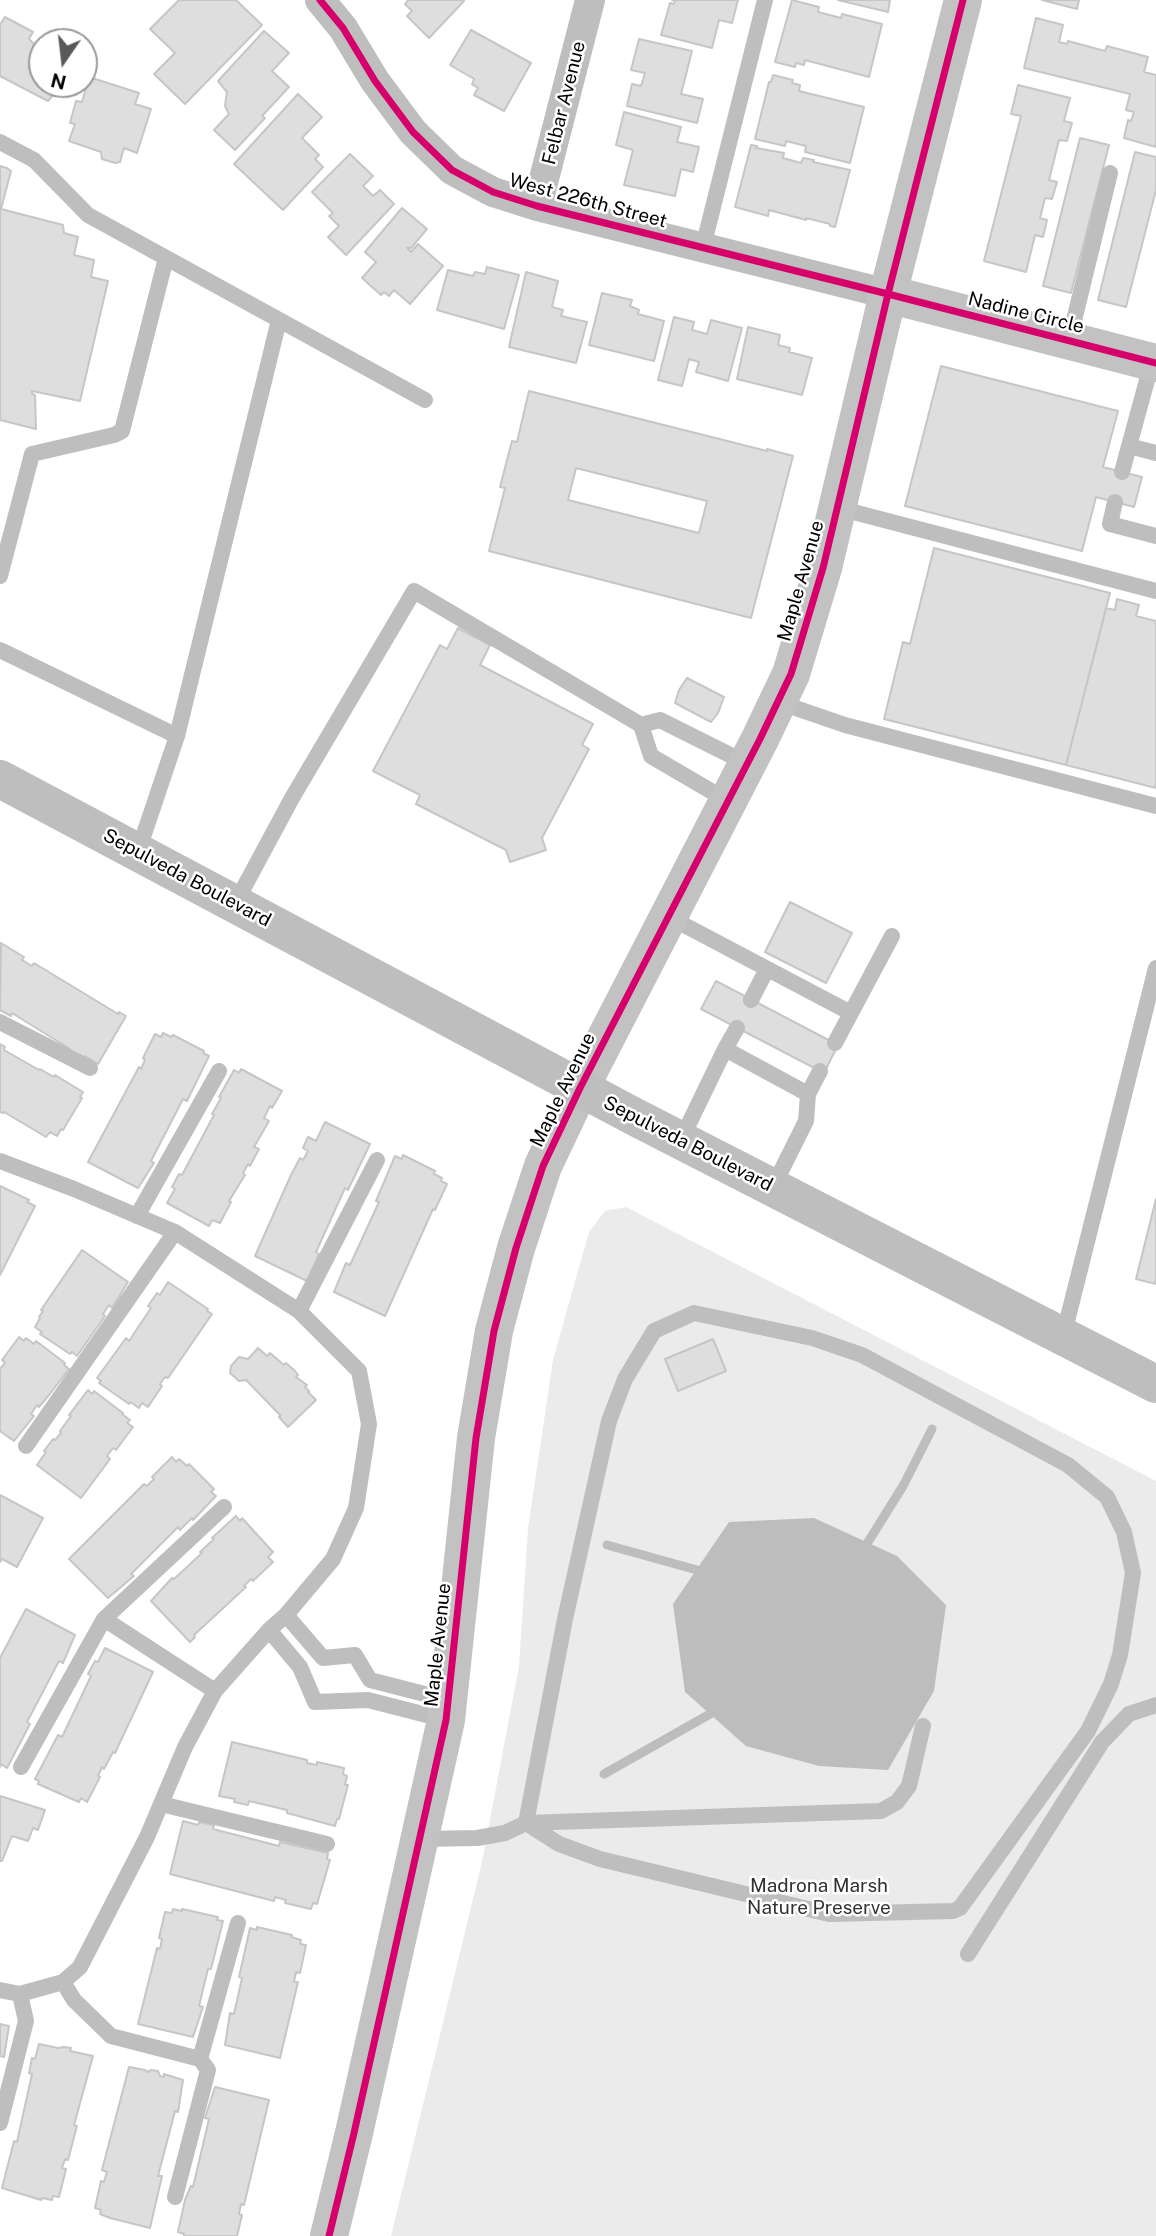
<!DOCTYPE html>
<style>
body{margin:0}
#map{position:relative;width:1156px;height:2236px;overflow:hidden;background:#fff;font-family:"Public Sans",sans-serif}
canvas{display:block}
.north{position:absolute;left:28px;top:28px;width:70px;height:70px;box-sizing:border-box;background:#fff;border:2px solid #999;border-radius:50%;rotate:194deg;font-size:19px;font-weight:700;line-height:28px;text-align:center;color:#000}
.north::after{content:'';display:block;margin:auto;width:24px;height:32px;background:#595959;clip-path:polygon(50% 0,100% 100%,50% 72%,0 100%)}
</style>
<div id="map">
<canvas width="1156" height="2236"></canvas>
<div class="north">N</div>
</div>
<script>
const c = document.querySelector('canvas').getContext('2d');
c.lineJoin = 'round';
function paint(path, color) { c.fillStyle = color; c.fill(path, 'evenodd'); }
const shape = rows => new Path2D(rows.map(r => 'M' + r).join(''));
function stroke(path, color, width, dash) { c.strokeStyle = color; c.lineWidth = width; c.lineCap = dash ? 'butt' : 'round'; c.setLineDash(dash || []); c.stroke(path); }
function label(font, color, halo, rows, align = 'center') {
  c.font = font + ' "Public Sans",sans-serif'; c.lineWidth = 5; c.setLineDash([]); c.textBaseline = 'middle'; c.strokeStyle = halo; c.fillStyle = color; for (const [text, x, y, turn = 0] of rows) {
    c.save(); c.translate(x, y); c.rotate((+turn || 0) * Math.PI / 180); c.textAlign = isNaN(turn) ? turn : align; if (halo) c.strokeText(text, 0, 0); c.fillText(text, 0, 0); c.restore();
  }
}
const green = shape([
 [626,1207,1156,1481,1156,2236,391,2236,482,1862,519,1666,528,1528,553,1360,589,1232,605,1211]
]);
const water = shape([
 [814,1518,897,1556,946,1605,934,1691,888,1770,819,1766,746,1746,685,1692,673,1604,729,1522]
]);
const stream = shape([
 [868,1542,903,1486,932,1429],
 [607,1545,697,1570],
 [604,1774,710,1714]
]);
const building = shape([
 [179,0,236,0,262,25,185,104,154,74,175,53,150,29,179,0],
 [408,0,464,0,464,1,429,38,407,16,412,11,405,4,408,0],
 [672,0,738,0,732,23,719,20,712,48,661,35,670,3,674,4,675,1,672,0],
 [792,0,819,7,818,12,841,18,842,14,882,24,869,77,805,60,804,65,796,63,795,67,775,62,792,0],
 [838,0,890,0,888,12,838,0],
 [1042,0,1079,0,1077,9,1042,0],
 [5,17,33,32,29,39,37,47,36,49,42,52,42,84,63,84,48,101,0,76,0,25,5,17],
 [1036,18,1063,25,1059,42,1067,44,1068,41,1105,51,1107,46,1148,57,1144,72,1156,75,1156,147,1124,138,1128,120,1131,121,1134,112,1126,110,1130,94,1024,68,1036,18],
 [471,30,531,63,504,111,474,95,478,88,472,84,474,79,450,65,471,30],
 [264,31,289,53,272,71,289,87,262,116,265,118,235,150,214,130,229,114,225,106,227,92,218,81,264,31],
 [639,39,692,51,681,94,703,99,697,123,627,106,632,84,641,86,645,73,631,70,639,39],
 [773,75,793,80,792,83,800,85,799,91,864,107,850,163,805,152,806,146,786,141,785,146,755,139,769,82,771,82,773,75],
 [89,77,139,93,135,104,151,109,137,153,124,148,120,162,115,163,102,159,101,152,69,141,75,124,70,123,76,101,82,102,89,77],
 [1018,85,1070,98,1064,121,1072,123,1067,141,1059,140,1049,180,1057,182,1052,199,1045,198,1040,218,1047,220,1043,237,1035,235,1026,272,984,261,1021,116,1011,114,1018,85],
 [298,94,322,117,302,138,319,155,315,159,323,167,283,210,234,164,298,94],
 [624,112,681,127,677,142,699,147,693,172,681,169,675,196,624,185,633,150,616,145,624,112],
 [1080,138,1109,145,1071,293,1043,286,1080,138],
 [751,145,757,146,756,148,784,153,783,158,801,163,803,158,814,160,813,162,850,170,835,227,830,226,830,224,806,218,806,220,769,210,768,216,735,207,751,145],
 [1135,152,1156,157,1156,190,1126,307,1098,300,1135,152],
 [350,154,373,176,363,186,373,196,380,190,394,204,346,255,328,237,339,226,329,216,333,213,312,192,350,154],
 [0,166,7,168,11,171,1,209,63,225,64,233,78,237,74,255,94,260,91,277,108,281,80,401,32,391,32,394,35,395,36,429,0,420,0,166],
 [402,208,427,229,411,248,407,248,411,252,418,244,443,266,410,304,394,290,389,296,384,292,381,295,362,278,376,262,365,252,402,208],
 [487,267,519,275,504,329,437,310,448,270,473,276,475,272,485,274,487,267],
 [526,272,558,281,552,307,563,310,561,316,587,322,576,363,509,347,526,272],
 [602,293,632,300,630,306,639,310,638,314,664,321,654,361,589,345,602,293],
 [674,317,694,322,692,330,707,334,711,320,742,328,728,381,696,372,699,362,689,359,682,386,658,380,674,317],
 [748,327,780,335,778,345,790,348,789,352,812,358,802,395,737,379,748,327],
 [941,366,1118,411,1103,467,1142,477,1134,507,1096,497,1082,551,905,506,941,366],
 [529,391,767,451,767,449,793,456,751,618,489,551,505,488,500,487,512,441,517,442,529,391],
 [576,468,707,501,699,533,568,500,576,468],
 [934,548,1110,593,1066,765,884,719,903,642,910,644,934,548],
 [1117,599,1139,605,1136,616,1156,621,1156,788,1066,765,1106,608,1115,610,1117,599],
 [458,628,490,645,480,665,593,724,582,745,589,749,542,838,546,850,510,862,506,850,416,804,420,795,373,771,440,645,447,649,458,628],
 [687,678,724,697,718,713,711,722,675,703,679,690,687,678],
 [790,902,852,933,826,983,765,952,790,902],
 [1,943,24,957,22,960,32,966,34,963,118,1014,119,1012,126,1016,98,1064,85,1056,82,1060,69,1052,70,1049,12,1013,11,1016,0,1010,1,943],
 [716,981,838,1045,824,1073,701,1009,716,981],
 [163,1033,171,1037,173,1035,204,1051,203,1053,209,1056,187,1101,183,1099,151,1161,154,1163,138,1188,88,1162,139,1067,141,1069,145,1060,143,1058,155,1034,161,1037,163,1033],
 [0,1044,5,1047,4,1050,39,1070,40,1069,54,1077,55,1075,83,1092,80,1097,82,1098,63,1130,61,1129,57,1136,50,1132,46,1137,4,1112,3,1113,0,1112,0,1044],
 [241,1069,282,1091,272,1108,270,1106,264,1118,269,1121,254,1147,259,1149,250,1166,248,1164,243,1173,245,1175,229,1201,231,1202,220,1223,212,1220,209,1226,167,1203,175,1189,172,1187,179,1174,182,1175,214,1115,212,1114,221,1098,219,1097,234,1070,239,1073,241,1069],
 [325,1122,370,1144,348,1190,345,1188,316,1252,319,1254,307,1281,255,1256,291,1175,300,1158,303,1160,308,1151,303,1148,308,1137,316,1141,325,1122],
 [403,1155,435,1171,434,1174,442,1178,441,1181,447,1184,435,1210,433,1209,385,1316,334,1292,346,1263,350,1265,379,1202,376,1201,395,1156,402,1159,403,1155],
 [0,1186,29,1200,27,1202,35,1206,0,1275,0,1186],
 [1156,1199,1156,1284,1136,1279,1156,1199],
 [82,1250,128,1282,112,1308,109,1305,103,1314,105,1316,77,1356,72,1352,70,1354,40,1334,42,1332,35,1327,40,1318,39,1317,43,1311,41,1310,82,1250],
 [168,1282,208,1309,207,1311,212,1314,168,1378,165,1377,160,1384,162,1386,148,1407,142,1403,139,1408,130,1402,129,1404,99,1383,101,1381,97,1378,126,1338,129,1341,151,1308,148,1306,157,1293,160,1295,168,1282],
 [19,1337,24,1341,26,1338,34,1344,36,1341,65,1363,64,1365,69,1369,49,1395,39,1407,37,1405,31,1414,34,1416,14,1441,0,1431,0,1369,5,1363,2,1360,19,1337],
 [713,1339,726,1371,678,1391,665,1359,713,1339],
 [258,1348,267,1356,270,1353,284,1365,286,1363,295,1371,298,1375,296,1377,307,1385,305,1387,309,1391,308,1392,316,1400,288,1427,279,1417,281,1416,246,1380,239,1381,230,1373,231,1366,239,1357,248,1359,258,1348],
 [88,1390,92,1394,94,1391,123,1413,122,1414,130,1420,127,1423,133,1427,116,1450,113,1448,107,1456,110,1459,81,1498,37,1465,46,1452,44,1451,53,1439,55,1440,61,1433,60,1431,71,1416,69,1415,88,1390],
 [172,1457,176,1462,179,1459,187,1466,189,1464,214,1489,211,1492,216,1496,193,1520,192,1518,180,1530,178,1527,131,1574,134,1576,108,1598,69,1559,144,1484,147,1486,154,1479,152,1477,172,1457],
 [0,1495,43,1518,17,1567,2,1559,0,1562,0,1495],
 [236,1516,240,1521,242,1518,273,1552,268,1557,273,1562,253,1581,251,1579,244,1586,246,1587,194,1635,195,1637,190,1642,151,1601,172,1578,174,1579,202,1553,200,1552,214,1539,212,1538,236,1516],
 [26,1609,75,1635,63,1663,59,1661,27,1722,30,1724,7,1768,1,1764,0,1767,0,1658,26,1609],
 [105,1648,153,1672,115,1753,113,1752,104,1769,102,1767,98,1776,100,1777,87,1802,81,1798,79,1802,38,1784,39,1781,35,1779,58,1735,62,1737,91,1676,88,1674,95,1661,98,1662,105,1648],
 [232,1742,307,1760,307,1763,317,1765,317,1762,344,1768,343,1774,347,1776,345,1785,348,1785,339,1819,337,1819,335,1826,287,1813,287,1810,249,1801,248,1805,234,1802,235,1799,219,1796,232,1742],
 [0,1796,45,1810,38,1830,33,1828,28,1841,12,1836,2,1861,0,1861,0,1796],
 [183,1821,198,1825,199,1822,214,1825,213,1829,279,1846,280,1842,328,1853,327,1859,330,1860,317,1904,313,1903,311,1909,285,1903,286,1900,275,1897,274,1901,170,1874,183,1821],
 [173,1909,182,1911,182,1909,218,1917,217,1920,223,1921,211,1969,208,1969,199,2006,203,2007,193,2037,138,2024,157,1948,160,1949,162,1939,159,1938,165,1912,172,1913,173,1909],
 [257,1927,292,1935,291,1937,301,1940,300,1944,306,1945,300,1973,296,1972,294,1982,298,1982,280,2058,225,2045,230,2013,234,2014,242,1978,239,1977,250,1928,257,1930,257,1927],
 [0,2024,9,2026,4,2057,0,2056,0,2024],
 [39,2044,58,2048,64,2047,71,2048,70,2051,93,2056,74,2125,77,2126,68,2160,65,2159,62,2168,66,2169,59,2197,53,2196,52,2200,42,2198,41,2200,2,2188,14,2141,17,2142,32,2074,29,2073,32,2058,35,2059,39,2044],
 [129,2067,145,2070,147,2072,151,2070,158,2071,160,2076,164,2077,164,2074,183,2080,178,2112,175,2111,158,2176,162,2176,150,2228,110,2218,100,2214,101,2210,95,2208,101,2181,104,2182,107,2172,102,2170,129,2067],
 [215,2087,269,2100,244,2205,241,2204,239,2214,242,2215,237,2236,184,2236,184,2234,178,2232,185,2200,191,2186,193,2187,209,2119,205,2118,215,2087]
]);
const lane = shape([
 [0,142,34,160,88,215,425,400],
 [703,247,765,0],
 [1069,341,1110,173],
 [1152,362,1129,446,1156,453],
 [1122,472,1129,446],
 [1115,502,1110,524,1156,536],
 [838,508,1156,591],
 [0,576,32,454,114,435,122,431,166,258],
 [0,650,177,736],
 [778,702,845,725,1156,806],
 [641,725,660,720,748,764],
 [138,852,177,736,279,320],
 [235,904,292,798,414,591,641,725,651,756,728,801],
 [669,917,851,1013,892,936],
 [751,1000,767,969],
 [0,1022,90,1068],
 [737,1028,725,1049,808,1094,820,1071],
 [835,1043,851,1013],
 [681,1140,725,1049],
 [0,1161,74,1189,175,1232,299,1311,359,1371,369,1424,356,1508,333,1559,286,1615,269,1630,215,1691,185,1747,147,1837,80,1967,63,1982,20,1994,0,1990],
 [773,1187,806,1121,808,1094],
 [137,1216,219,1071],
 [299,1311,377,1160],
 [1063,1337,1156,968],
 [26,1446,175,1232],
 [286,1615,323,1658,355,1655,370,1680,448,1700],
 [269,1630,300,1667,315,1702,368,1700,446,1720],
 [215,1691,104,1619,224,1507],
 [21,1767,104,1619],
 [161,1804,327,1844],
 [526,1823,881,1811,897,1802,909,1786,923,1726],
 [421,1839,477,1838,505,1833,526,1823,565,1619,609,1421,625,1379,654,1331,694,1313,812,1338,862,1355,1068,1465,1107,1497,1124,1532,1133,1573,1120,1655,1111,1684,1088,1731,960,1908,953,1911,829,1914,600,1859,559,1844,526,1823],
 [968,1954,1102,1742,1129,1714,1156,1705],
 [63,1982,74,2000,111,2036,200,2059,208,2070,175,2197],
 [200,2059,238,1923],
 [0,2123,26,2021,20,1994]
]);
const street = shape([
 [320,0,343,28,375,81,413,132,452,170,493,192,537,206,888,294],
 [537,206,590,0]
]);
const secondary = shape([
 [888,294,1156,363],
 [329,2236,354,2133,446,1720,476,1438,494,1331,516,1248,543,1166,580,1088,760,739,791,674,823,568,888,294,963,0]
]);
const primary = shape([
 [0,779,635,1117,1156,1384]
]);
const cycleway = shape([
 [320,0,343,28,375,81,413,132,452,170,493,192,537,206,888,294,1156,363],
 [329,2236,354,2133,446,1720,476,1438,494,1331,516,1248,543,1166,580,1088,760,739,791,674,823,568,888,294,963,0]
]);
const streetNames = [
 ["Felbar Avenue",564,103,-76],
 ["West 226th Street",588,201,15],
 ["Nadine Circle",1026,313,14],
 ["Maple Avenue",801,581,-74],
 ["Sepulveda Boulevard",187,878,28],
 ["Maple Avenue",563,1090,-64],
 ["Sepulveda Boulevard",688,1144,27],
 ["Maple Avenue",438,1645,-84]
];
const parkNames = [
 ["Madrona Marsh",819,1886],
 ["Nature Preserve",819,1908]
];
paint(green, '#ebebeb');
paint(water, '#bdbdbd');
stroke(stream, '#bdbdbd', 9);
paint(building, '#dedede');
stroke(building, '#c6c6c6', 2);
stroke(lane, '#bebebe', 16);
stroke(street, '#bebebe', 30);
stroke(secondary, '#c2c2c2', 38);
stroke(primary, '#bebebe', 38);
stroke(cycleway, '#d6006c', 7);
label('19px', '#000', '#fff', streetNames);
label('19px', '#313131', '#fff', parkNames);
</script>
